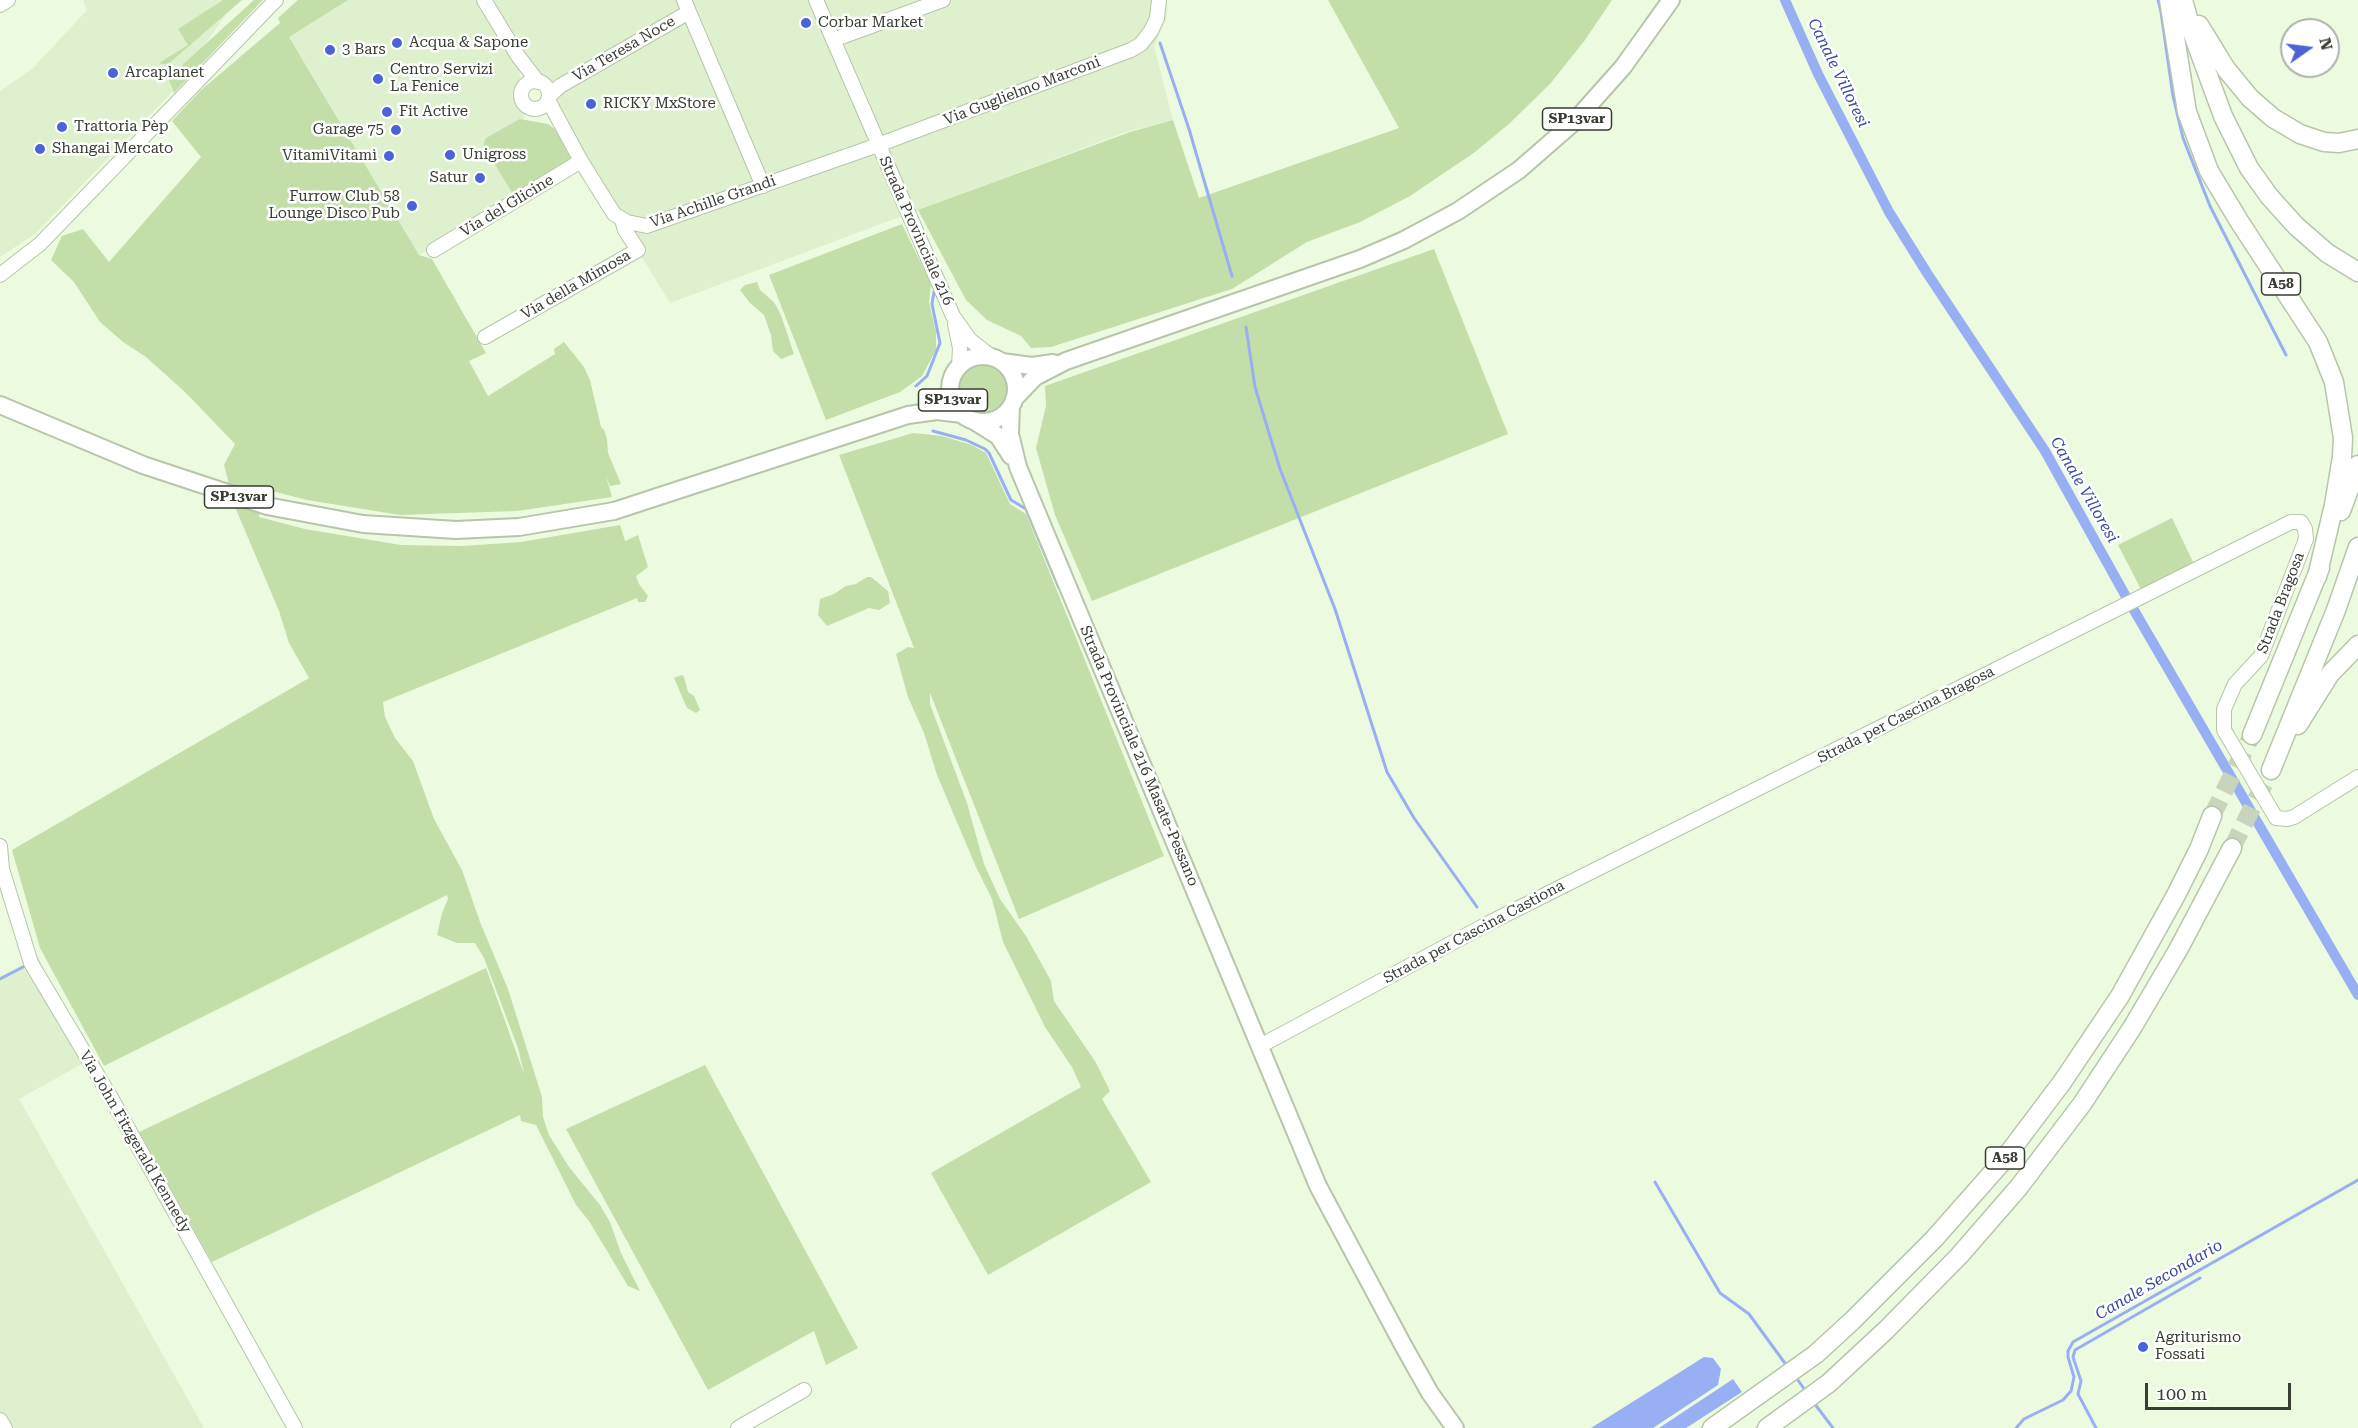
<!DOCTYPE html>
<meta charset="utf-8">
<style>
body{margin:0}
#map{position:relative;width:2358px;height:1428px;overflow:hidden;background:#ecfbdf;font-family:"Roboto Serif",serif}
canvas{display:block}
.north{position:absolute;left:2280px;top:18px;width:60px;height:60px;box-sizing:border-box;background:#fff;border:2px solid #afb1ad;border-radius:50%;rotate:76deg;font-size:16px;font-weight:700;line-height:24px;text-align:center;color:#383d32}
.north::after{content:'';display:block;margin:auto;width:21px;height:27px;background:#4c63d8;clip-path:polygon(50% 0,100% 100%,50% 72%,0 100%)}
.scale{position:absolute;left:2145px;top:1383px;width:146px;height:27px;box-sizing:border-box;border:3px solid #383d32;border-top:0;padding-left:8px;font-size:18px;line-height:21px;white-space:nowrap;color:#383d32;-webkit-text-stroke:4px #fff;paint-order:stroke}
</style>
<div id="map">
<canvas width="2358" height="1428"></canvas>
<div class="north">N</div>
<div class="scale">100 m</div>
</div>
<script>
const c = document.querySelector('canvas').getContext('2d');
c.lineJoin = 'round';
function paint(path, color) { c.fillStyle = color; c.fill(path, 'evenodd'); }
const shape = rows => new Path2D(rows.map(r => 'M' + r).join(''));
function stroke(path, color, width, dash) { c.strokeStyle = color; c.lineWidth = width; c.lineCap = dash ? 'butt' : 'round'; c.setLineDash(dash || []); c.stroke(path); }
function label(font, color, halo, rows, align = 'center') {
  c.font = font + ' "Roboto Serif",serif'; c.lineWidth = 5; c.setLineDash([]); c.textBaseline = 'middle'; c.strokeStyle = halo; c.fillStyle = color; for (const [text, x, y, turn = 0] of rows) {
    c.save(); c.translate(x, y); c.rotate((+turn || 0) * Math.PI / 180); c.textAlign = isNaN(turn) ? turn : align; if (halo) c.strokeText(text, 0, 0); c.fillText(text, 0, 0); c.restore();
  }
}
const built = shape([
 [83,0,236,0,171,93,35,234,0,257,0,91,32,69,87,10],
 [298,0,481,0,520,67,519,101,526,109,524,119,486,138,484,142,514,196,419,255,278,18],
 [486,0,1167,0,1167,18,1154,46,1173,120,1129,131,670,303,582,160,549,89,540,80],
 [38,956,50,983,93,1058,19,1099,204,1428,0,1428,0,977]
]);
const green = shape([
 [223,0,242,0,167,65,159,63,188,45,178,29],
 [254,0,263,0,174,93,168,78],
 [298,0,348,0,289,37,419,255,432,259,486,353,469,361,488,396,555,354,554,349,564,342,584,367,590,380,601,427,604,430,607,439,608,453,621,484,610,486,606,476,612,497,517,511,400,515,307,500,257,487,260,491,259,517,305,529,401,545,462,546,521,542,620,525,625,541,638,535,648,567,636,576,639,584,648,596,645,602,638,602,637,598,383,702,385,717,395,738,413,761,434,819,462,870,480,922,508,989,542,1097,543,1117,549,1135,569,1167,600,1205,610,1222,621,1253,640,1291,628,1286,589,1221,576,1205,536,1125,521,1121,520,1115,212,1262,139,1132,486,968,524,1074,518,1048,484,958,475,943,457,943,437,935,442,913,448,899,447,895,104,1066,40,948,12,850,309,678,289,643,279,611,235,507,224,465,235,444,185,392,146,357,123,342,100,322,74,282,51,260,62,236,83,229,109,262,201,157,172,121,200,91,280,23,278,18],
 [1328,0,1612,0,1585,40,1550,84,1510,123,1475,152,1410,196,1360,222,1307,242,1232,289,1051,347,1031,348,1021,336,987,320,966,300,918,210,1130,132,1173,120,1199,198,1399,128],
 [520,119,548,124,556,130,571,156,569,163,514,196,484,146,484,142,486,138],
 [902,224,931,284,929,302,936,332,936,350,922,376,900,392,826,420,769,275],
 [1434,249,1508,434,1092,601,1055,515,1036,448,1046,406,1045,386],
 [757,282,760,290,774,302,781,315,794,354,781,359,773,351,771,335,764,315,750,303,740,290,745,285],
 '956 389a27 27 0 1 1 54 0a27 27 0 1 1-54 0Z',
 [913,433,942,436,972,445,986,453,1010,504,1026,514,1164,856,1019,919,930,693,930,704,967,803,984,864,1000,899,1026,936,1051,981,1054,1001,1095,1061,1110,1091,1102,1099,1151,1182,988,1275,931,1173,1081,1087,1072,1067,1045,1027,1003,942,992,899,976,867,937,775,924,733,908,697,896,654,908,647,914,648,839,455],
 [2172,518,2195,566,2142,591,2118,545],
 [867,577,871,577,888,591,890,603,879,610,869,608,827,626,818,615,820,599,834,594,846,586,856,584],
 [682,675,684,677,688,692,694,696,700,710,696,713,687,708,674,678],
 [705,1065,858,1348,826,1365,814,1331,708,1390,566,1129]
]);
const water = shape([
 [1704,1357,1713,1358,1721,1369,1718,1385,1653,1428,1591,1428],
 [1733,1379,1742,1392,1686,1428,1659,1428]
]);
const stream = shape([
 [2158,0,2161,12,2173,96,2183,138,2210,206,2286,355],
 [1160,43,1189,129,1232,276],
 [1246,327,1255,387,1280,469,1335,609,1387,772,1414,818,1477,907],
 [916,386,927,376,940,343,932,304,934,292],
 [933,431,966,440,985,449,989,453,1011,500,1026,509,1059,588],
 [0,979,27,965],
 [1655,1182,1720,1293,1749,1314,1787,1366],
 [1795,1376,1807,1393],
 [1814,1403,1833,1428],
 [2016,1428,2024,1419,2063,1400,2071,1391,2074,1377,2068,1357,2068,1351,2073,1342,2358,1180],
 [2096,1428,2078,1394,2081,1381,2073,1357,2075,1350,2200,1278]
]);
const canal = shape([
 [1785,0,1818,74,1889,212,1927,273,2045,451,2124,593,2358,995]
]);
const highwayTunnel = shape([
 [2212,816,2252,735],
 [2232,848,2271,770]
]);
const minor = shape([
 [484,0,518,56,538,82],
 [684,0,763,186],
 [816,0,953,316,970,340,992,357],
 [0,5,8,0],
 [833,40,943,0],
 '521 95a14 14 0 1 1 28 0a14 14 0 1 1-28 0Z',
 [549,96,560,86,689,12],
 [548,100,581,161,614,214,627,222,647,226,878,145,1131,50,1141,44,1151,31,1157,18,1159,0],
 [434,250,581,161],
 [0,275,40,244,276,0],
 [955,324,960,348,959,367],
 [485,337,638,250,625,230,622,220],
 [0,846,2,869,31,963,110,1096,295,1428],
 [1260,1046,1489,923,2291,522,2301,522,2305,529,2306,539,2261,656,2235,684,2224,709,2224,730,2276,818,2287,819,2294,817,2358,777],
 [0,1420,5,1428],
 [738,1428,804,1390]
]);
const major = shape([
 '950 389a33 33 0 1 1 66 0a33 33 0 1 1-66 0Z',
 [1002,362,1032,366,1053,363],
 [1014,399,1035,377,1066,361,1360,259,1404,240,1458,211,1519,170,1574,122,1623,67,1671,0],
 [0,405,143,465,267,506,363,524,456,530,519,527,614,511,908,415,937,411,962,414],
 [1011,406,1010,434,1018,467,1318,1186,1403,1345,1430,1393,1455,1428],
 [974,421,998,436,1011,456]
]);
const highway = shape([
 [2169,0,2187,112,2209,171,2239,221,2318,342,2334,382,2343,438,2342,457,2334,505,2317,577],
 [2183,0,2191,29,2223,116,2249,168,2269,196,2296,226,2327,253,2358,272],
 [2199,25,2226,69,2250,98,2273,118,2300,134,2324,142,2339,143,2358,139],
 [2341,511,2358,465],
 [2298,725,2330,674,2358,645],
 [2252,735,2320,568],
 [2271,770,2336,610,2358,547],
 [1712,1428,1816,1354,1853,1320,1934,1239,2002,1162,2063,1081,2120,996,2176,895,2199,849,2212,816],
 [1767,1428,1829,1383,1886,1330,1959,1256,2019,1187,2082,1104,2132,1028,2178,950,2232,848]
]);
const markers = [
 [806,23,6,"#4c63d8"],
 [397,43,6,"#4c63d8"],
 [330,50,6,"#4c63d8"],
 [113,73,6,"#4c63d8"],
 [378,79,6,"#4c63d8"],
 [591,104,6,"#4c63d8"],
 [387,112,6,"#4c63d8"],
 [62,127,6,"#4c63d8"],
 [396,130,6,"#4c63d8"],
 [40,149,6,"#4c63d8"],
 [450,155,6,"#4c63d8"],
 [389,156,6,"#4c63d8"],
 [480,178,6,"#4c63d8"],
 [412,206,6,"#4c63d8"],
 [2143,1347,6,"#4c63d8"]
];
const shields = [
 [1577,119,69],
 [2281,284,39],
 [953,400,69],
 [239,497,69],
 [2005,1158,39]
];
const shieldNames = [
 ["SP13var",1577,119],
 ["A58",2281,284],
 ["SP13var",953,400],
 ["SP13var",239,497],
 ["A58",2005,1158]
];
const poiNames = [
 ["Corbar Market",818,23],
 ["Acqua & Sapone",409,43],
 ["3 Bars",342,50],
 ["Centro Servizi",390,70],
 ["La Fenice",390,87],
 ["Arcaplanet",125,73],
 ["RICKY MxStore",603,104],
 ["Fit Active",399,112],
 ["Trattoria Pèp",74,127],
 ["Garage 75",384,130,"right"],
 ["Shangai Mercato",52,149],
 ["Unigross",462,155],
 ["VitamìVitamì",377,156,"right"],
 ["Satur",468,178,"right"],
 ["Furrow Club 58",400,197,"right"],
 ["Lounge Disco Pub",400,214,"right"],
 ["Agriturismo",2155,1338],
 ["Fossati",2155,1355]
];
const streetNames = [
 ["Via Teresa Noce",624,49,-30],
 ["Via Guglielmo Marconi",1022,91,-21],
 ["Via Achille Grandi",713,202,-19],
 ["Via del Glicine",507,206,-31],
 ["Strada Provinciale 216",916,231,66],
 ["Via della Mimosa",576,285,-30],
 ["Strada Bragosa",2281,603,-69],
 ["Strada per Cascina Bragosa",1906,715,-27],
 ["Strada Provinciale 216 Masate-Pessano",1139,756,67],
 ["Strada per Cascina Castiona",1474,932,-28],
 ["Via John Fitzgerald Kennedy",135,1142,60]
];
const waterNames = [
 ["Canale Villoresi",1838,73,64],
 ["Canale Villoresi",2084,490,60],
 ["Canale Secondario",2159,1280,-30]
];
paint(built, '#def0cd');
paint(green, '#c3dea9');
paint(water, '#99aff4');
stroke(stream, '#99aff4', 3);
stroke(canal, '#99aff4', 10);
stroke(highwayTunnel, '#c8d5bc', 18, [18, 9]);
stroke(minor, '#b7c5aa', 16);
stroke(major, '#b7c5aa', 20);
stroke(highway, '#b7c5aa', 21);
stroke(minor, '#fff', 14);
stroke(major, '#fff', 16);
stroke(highway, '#fff', 18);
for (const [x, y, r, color] of markers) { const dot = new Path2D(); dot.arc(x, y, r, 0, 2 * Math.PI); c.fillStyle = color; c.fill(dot); stroke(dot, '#fff', 2); }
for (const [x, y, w] of shields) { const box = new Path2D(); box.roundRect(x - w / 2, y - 11, w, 22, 4.5); c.fillStyle = '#fff'; c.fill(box); stroke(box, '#383d32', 1.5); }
label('bold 14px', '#383d32', null, shieldNames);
label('15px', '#383d32', '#fff', poiNames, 'left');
label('15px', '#383d32', '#fff', streetNames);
label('italic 16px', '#384a9b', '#fff', waterNames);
</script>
